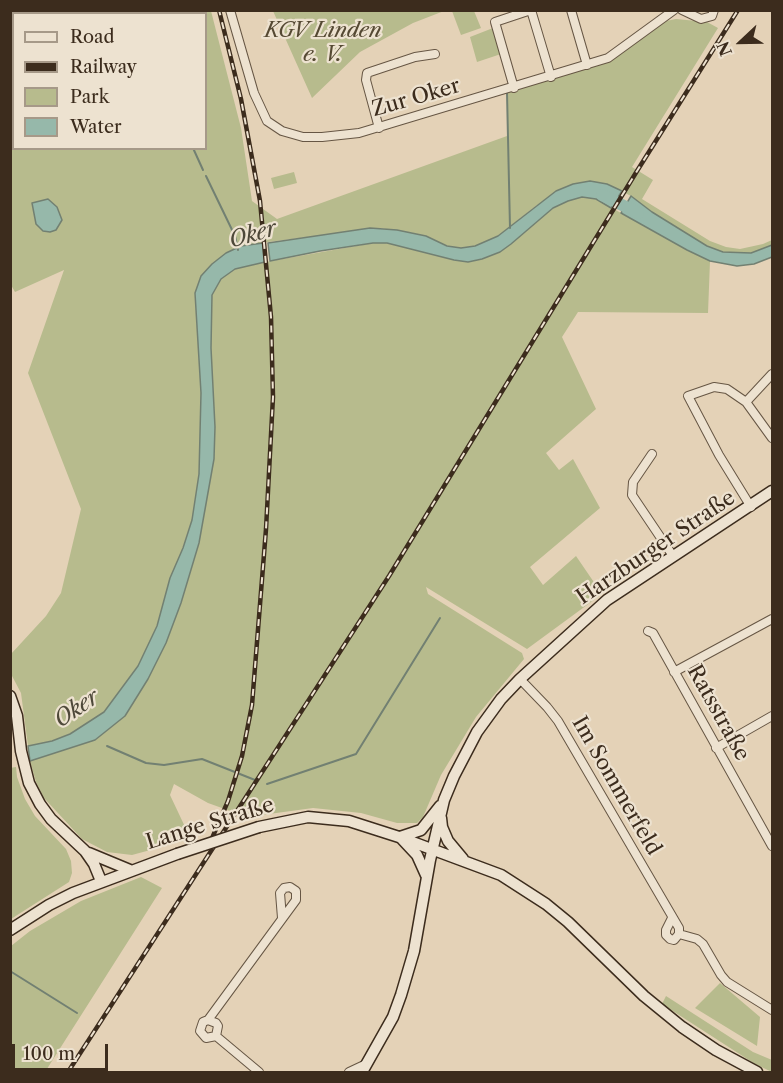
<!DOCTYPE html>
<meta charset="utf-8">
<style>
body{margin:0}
#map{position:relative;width:783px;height:1083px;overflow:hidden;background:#e4d2b7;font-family:"Libre Caslon Text",serif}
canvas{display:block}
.frame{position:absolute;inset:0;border:12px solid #3c2c1d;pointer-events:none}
.legend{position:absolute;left:12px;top:12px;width:195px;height:138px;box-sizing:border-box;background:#ede2d0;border:2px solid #a69988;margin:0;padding:8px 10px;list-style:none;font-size:18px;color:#3c2c1d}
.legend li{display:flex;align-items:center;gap:12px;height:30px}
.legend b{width:30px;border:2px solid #a69988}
.north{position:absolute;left:711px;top:12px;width:60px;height:60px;-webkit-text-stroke:4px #ede2d0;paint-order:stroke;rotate:248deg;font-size:16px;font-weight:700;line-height:24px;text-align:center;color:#3c2c1d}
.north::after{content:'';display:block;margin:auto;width:21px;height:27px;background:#3c2c1d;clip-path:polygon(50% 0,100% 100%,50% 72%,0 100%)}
.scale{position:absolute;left:12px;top:1044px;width:96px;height:27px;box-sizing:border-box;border:3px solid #3c2c1d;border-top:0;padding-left:8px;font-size:18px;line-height:21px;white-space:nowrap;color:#3c2c1d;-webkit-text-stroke:4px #ede2d0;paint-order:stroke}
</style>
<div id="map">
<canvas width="783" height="1083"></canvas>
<div class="frame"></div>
<ul class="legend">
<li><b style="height:8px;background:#ede2d0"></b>Road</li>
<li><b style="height:8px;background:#3c2c1d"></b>Railway</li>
<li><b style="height:16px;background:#b7bb8d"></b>Park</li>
<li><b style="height:16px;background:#96b8aa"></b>Water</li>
</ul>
<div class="north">N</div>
<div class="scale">100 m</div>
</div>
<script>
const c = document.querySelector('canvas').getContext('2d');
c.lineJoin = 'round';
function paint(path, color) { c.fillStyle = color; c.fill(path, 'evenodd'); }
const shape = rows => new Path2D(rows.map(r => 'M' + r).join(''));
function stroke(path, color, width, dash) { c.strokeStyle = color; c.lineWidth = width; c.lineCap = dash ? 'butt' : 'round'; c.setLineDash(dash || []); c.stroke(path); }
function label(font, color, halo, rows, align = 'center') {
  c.font = font + ' "Libre Caslon Text",serif'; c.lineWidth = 4.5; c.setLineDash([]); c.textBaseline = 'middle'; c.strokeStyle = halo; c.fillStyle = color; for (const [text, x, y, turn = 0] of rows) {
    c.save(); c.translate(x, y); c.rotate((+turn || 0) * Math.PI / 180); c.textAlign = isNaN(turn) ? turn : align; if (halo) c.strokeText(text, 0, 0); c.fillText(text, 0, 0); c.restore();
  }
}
const green = shape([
 [103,11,211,11,241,128,252,201,277,219,507,136,507,93,609,61,666,21,676,19,707,22,718,28,632,167,653,180,642,199,710,241,726,247,740,249,763,244,772,240,772,245,751,253,723,252,707,246,652,212,631,196,607,184,537,205,498,236,475,246,461,248,447,246,426,236,380,228,252,244,195,293,201,393,199,474,192,520,157,626,138,666,104,712,70,734,52,741,28,746,21,693,11,674,11,654,46,616,61,593,81,509,28,373,64,270,15,292,11,285,10,140,13,136,14,148,206,148,206,14,100,13],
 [273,11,444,11,413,23,360,52,312,98],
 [452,11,474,11,481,28,461,35],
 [493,28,501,54,477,62,470,37],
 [294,172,297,183,274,189,271,178],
 [582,197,596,199,687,250,710,261,708,313,578,312,562,337,596,409,546,453,559,470,573,459,600,508,530,567,543,585,576,556,602,594,527,649,426,587,428,594,522,653,524,659,476,717,441,775,423,817,417,823,397,823,361,813,313,808,247,817,208,803,174,784,170,795,187,831,187,840,132,855,107,852,82,839,44,798,36,782,30,761,95,740,125,716,148,679,166,643,181,603,199,543,214,459,215,427,211,348,211,310,212,295,221,279,235,269,254,264,373,243,387,243,454,260,468,262,482,259,511,244,553,208,568,201],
 [16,767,17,777,25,799,35,816,66,849,71,861,72,873,69,882,11,919,10,768],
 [141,877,162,888,45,1072,11,1072,11,946,30,931,81,901],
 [720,983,760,1017,757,1046,695,1008],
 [666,996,753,1052,772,1060,772,1072,755,1064,662,1004]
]);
const water = shape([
 [590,181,607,184,622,191,611,208,596,199,582,197,568,201,553,208,511,244,500,252,482,259,468,262,454,260,387,243,373,243,320,251,270,261,268,243,370,228,397,230,426,236,447,246,461,248,475,246,498,236,556,191,573,184,590,181],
 [631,196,652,212,707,246,723,252,751,253,772,245,772,257,754,264,737,266,710,261,687,250,621,213,631,196],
 [48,199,57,207,62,220,56,230,50,232,43,231,36,224,32,203,48,199],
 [263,243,265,262,235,269,221,279,212,295,211,348,215,427,214,459,199,543,181,603,166,643,148,679,125,716,95,740,30,761,28,746,52,741,70,734,104,712,138,666,157,626,170,578,183,548,192,520,199,474,201,393,195,293,201,276,212,264,226,253,241,246,263,243]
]);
const stream = shape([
 [507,93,510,228],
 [193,148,203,170],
 [206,176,235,236,238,250],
 [107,746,146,763,164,765,202,759,255,780],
 [267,784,356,754,440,618],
 [10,971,77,1013]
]);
const river = shape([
 [602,195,638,213]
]);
const street = shape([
 [230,10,254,93,267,121,282,131,303,137,322,137,359,133,608,58,674,10],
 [531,10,551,77],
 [571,10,587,65],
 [682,10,701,19,712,16,714,10],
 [514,88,495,22,531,10],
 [10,101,14,105],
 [379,128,366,80,367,73,415,57,435,54],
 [746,402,772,374],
 [652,454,633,482,632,495,673,556],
 [751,507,719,455,688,396,714,387,727,389,746,402,772,438],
 [648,631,653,633,772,846],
 [674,672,772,619],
 [520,679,547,707,558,721,679,928,679,934],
 [716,748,772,716],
 [672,918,666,930,666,935,670,939,674,940,679,934],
 [679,934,697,939,703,944,721,975,727,982,772,1010],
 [208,1020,203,1022,200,1031,206,1038,216,1036],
 [259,1072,216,1036,218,1026,216,1023,208,1020,296,900,296,891,290,887,284,888,280,893,282,918],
 [349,1072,366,1064]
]);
const secondary = shape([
 [93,14,96,10],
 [10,124,14,120],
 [10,696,17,716,21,751,29,783,40,804,51,819,85,851,94,864,101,881],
 [441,818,442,827,448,841,463,859],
 [259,827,308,817,349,821,399,837,501,875,546,904,568,922,644,996,682,1027,716,1050,757,1072],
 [400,837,421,830,440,806],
 [402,839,417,855,426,875],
 [89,853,130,870],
 [10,930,49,905,73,893,177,854],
 [362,1072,393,1017,401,995,414,951,430,860,444,800,454,776,477,732,501,699,520,679,607,600,772,491]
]);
const rail = shape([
 [210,843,228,801,242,756,252,705,266,529,273,397,271,317,260,201,241,99,219,10],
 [68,1072,389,576,637,171,738,10]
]);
const secondaryBridge = shape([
 [177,854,259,827]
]);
const parkNames = [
 ["KGV Linden",323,31],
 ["e. V.",323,55]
];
const streetNames = [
 ["Zur Oker",416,98,-16],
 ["Harzburger Straße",656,548,-34],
 ["Ratsstraße",718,713,61],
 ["Im Sommerfeld",616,786,60],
 ["Lange Straße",210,824,-17]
];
const waterNames = [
 ["Oker",253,235,-16],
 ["Oker",77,709,-34]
];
paint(green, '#b7bb8d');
paint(water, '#96b8aa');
stroke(water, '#728072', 1.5);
stroke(stream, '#728072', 2);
stroke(river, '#96b8aa', 12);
stroke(street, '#665644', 10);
stroke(secondary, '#3c2c1d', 13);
stroke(street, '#ede2d0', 8);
stroke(secondary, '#ede2d0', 10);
stroke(rail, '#3c2c1d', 4.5);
stroke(rail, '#ede2d0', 2, [7]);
stroke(secondaryBridge, '#3c2c1d', 13, []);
stroke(secondaryBridge, '#ede2d0', 10);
label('italic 21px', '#554933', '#ede2d0', parkNames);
label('21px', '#3c2c1d', '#ede2d0', streetNames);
label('italic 22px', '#4e4839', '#ede2d0', waterNames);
</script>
